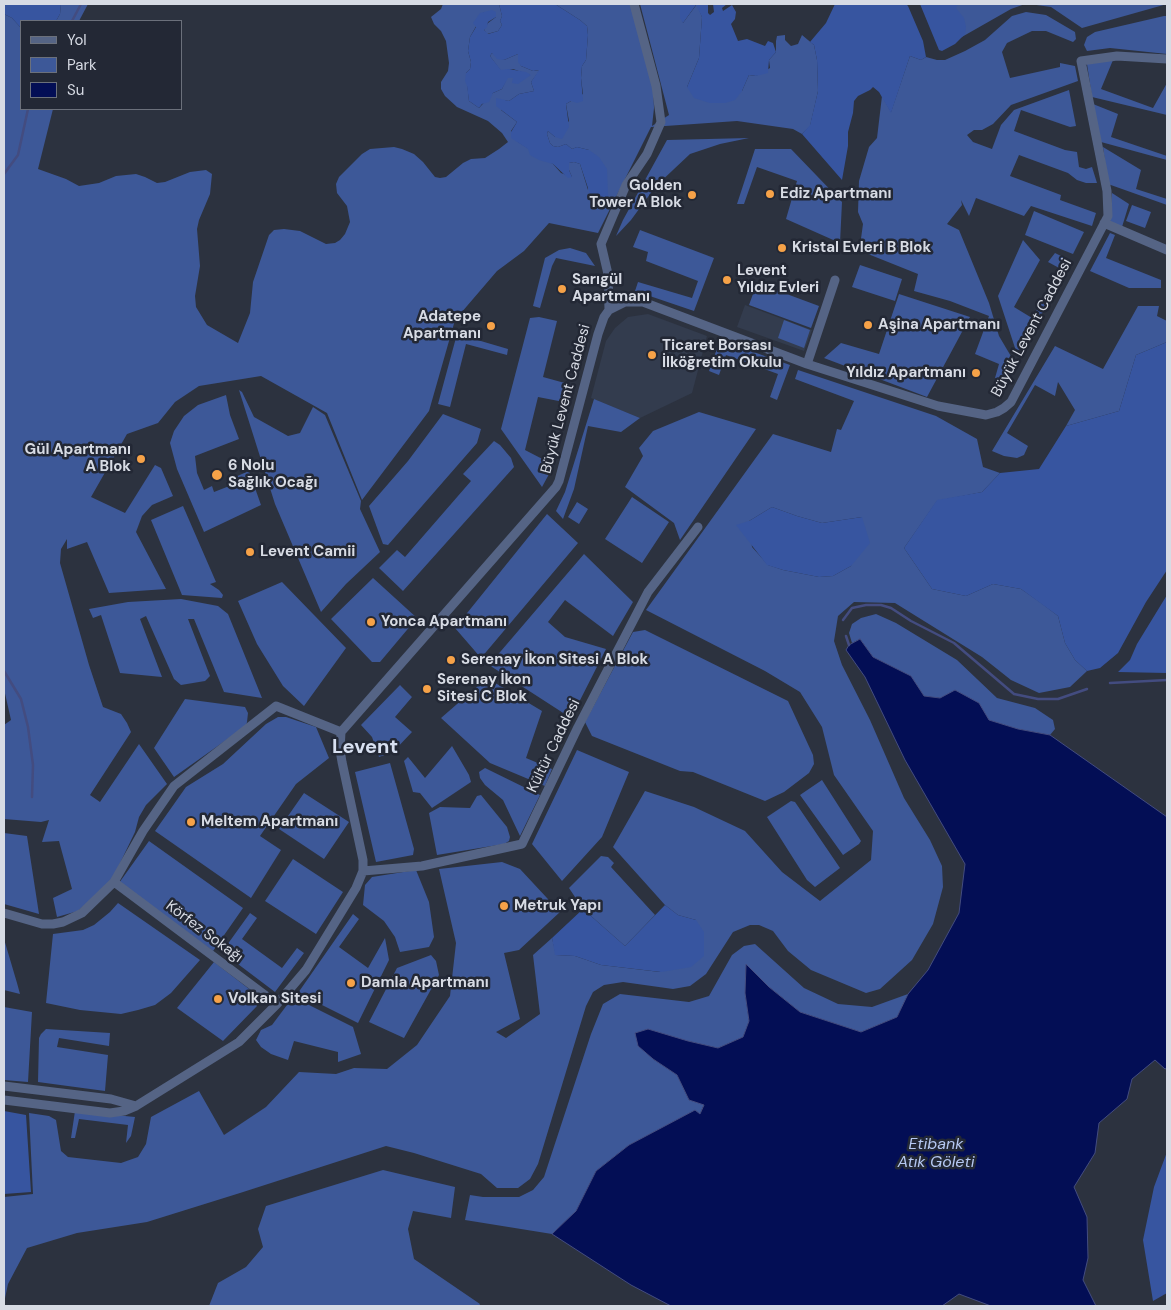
<!DOCTYPE html>
<meta charset="utf-8">
<style>
body{margin:0}
#map{position:relative;width:1171px;height:1310px;overflow:hidden;background:#2c323f;font-family:"DM Sans",sans-serif}
canvas{display:block}
.frame{position:absolute;inset:0;border:5px solid #d7dbe4;pointer-events:none}
.legend{position:absolute;left:20px;top:20px;width:162px;height:90px;box-sizing:border-box;background:#232835;border:1px solid #6b707b;margin:0;padding:6px 9px;list-style:none;font-size:15px;color:#d7dbe4}
.legend li{display:flex;align-items:center;gap:10px;height:25px}
.legend b{width:25px;border:1px solid #6b707b}
</style>
<div id="map">
<canvas width="1171" height="1310"></canvas>
<div class="frame"></div>
<ul class="legend">
<li><b style="height:6px;background:#556485"></b>Yol</li>
<li><b style="height:14px;background:#3d5898"></b>Park</li>
<li><b style="height:14px;background:#030e55"></b>Su</li>
</ul>
</div>
<script>
const c = document.querySelector('canvas').getContext('2d');
c.lineJoin = 'round';
function paint(path, color) { c.fillStyle = color; c.fill(path, 'evenodd'); }
const shape = rows => new Path2D(rows.map(r => 'M' + r).join(''));
function stroke(path, color, width, dash) { c.strokeStyle = color; c.lineWidth = width; c.lineCap = dash ? 'butt' : 'round'; c.setLineDash(dash || []); c.stroke(path); }
function label(font, color, halo, rows, align = 'center') {
  c.font = font + ' "DM Sans",sans-serif'; c.lineWidth = 5; c.setLineDash([]); c.textBaseline = 'middle'; c.strokeStyle = halo; c.fillStyle = color; for (const [text, x, y, turn = 0] of rows) {
    c.save(); c.translate(x, y); c.rotate((+turn || 0) * Math.PI / 180); c.textAlign = isNaN(turn) ? turn : align; if (halo) c.strokeText(text, 0, 0); c.fillText(text, 0, 0); c.restore();
  }
}
const built = shape([
 [745,305,812,330,804,351,737,327],
 [648,314,707,336,692,393,640,418,591,398,606,341,615,328,628,317]
]);
const green = shape([
 [61,4,88,4,79,21,56,21,60,14],
 [443,4,499,4,502,16,500,21,502,25,498,31,487,34,484,30,488,23,496,17,489,12,484,12,470,37,468,51,471,62,470,69,466,73,469,101,479,108,493,93,502,89,507,78,530,75,513,69,501,71,490,56,492,53,504,60,518,54,521,66,533,71,540,70,531,82,534,91,519,94,509,101,502,100,501,110,517,122,511,131,518,142,553,164,561,173,572,177,569,170,569,163,574,162,580,164,588,190,589,150,577,147,572,149,566,144,558,147,553,146,550,143,547,134,548,131,555,137,569,121,566,104,583,94,581,78,582,66,586,60,588,35,587,26,580,20,555,4,632,4,653,87,654,108,652,126,669,115,640,4,680,4,683,23,697,4,702,17,699,58,687,87,742,91,749,75,756,76,770,68,769,60,776,52,776,41,777,36,785,35,785,40,791,46,798,44,802,35,814,45,817,60,818,91,810,126,802,134,793,129,737,121,651,127,598,233,549,223,524,251,497,271,455,320,429,411,362,500,327,413,261,376,199,386,175,402,158,423,127,434,91,497,125,513,155,465,161,468,173,496,152,505,142,516,136,532,166,589,109,593,87,542,67,549,67,539,61,549,60,563,89,665,103,707,121,714,127,723,131,732,90,795,100,802,139,744,167,784,146,805,139,817,135,832,111,882,78,911,57,917,53,898,72,889,59,841,42,842,49,820,41,822,4,819,4,725,11,720,4,689,4,14,12,18,21,28,21,109,53,109,38,169,66,179,79,186,99,183,116,176,136,174,145,177,157,183,165,182,190,172,206,170,212,174,210,194,199,220,197,229,200,266,195,296,196,307,207,325,238,343,250,313,253,282,269,235,274,230,284,229,300,231,326,244,335,243,340,240,345,234,350,222,347,206,337,193,336,184,339,177,362,154,370,149,394,147,402,149,414,154,423,162,435,177,440,178,446,177,463,163,471,159,485,158,499,149,508,142,502,133,488,121,457,107,445,96,441,89,441,82,448,71,449,63,446,41,441,31,434,24,431,17,441,9],
 [924,4,1025,4,1011,9,946,46],
 [1029,4,1167,4,1082,28,1051,7],
 [1026,12,1046,15,1075,32,1076,39,1073,42,1046,31,1032,31,1007,43,1002,52,1010,78,1060,67,1060,63,1075,66,1078,81,1011,105,993,124,982,130,974,130,967,135,973,142,992,149,1001,125,1014,110,1069,90,1076,126,1070,127,1021,110,1014,131,1065,150,1077,152,1079,167,1086,169,1092,167,1097,183,1086,183,1077,180,1068,173,1019,155,1010,176,1061,195,1060,200,1096,213,1092,226,1031,206,1024,216,976,198,969,216,961,200,962,205,947,224,959,230,989,303,999,336,1012,358,1001,381,995,378,999,364,975,354,989,316,950,301,914,291,918,274,868,254,863,250,860,246,863,224,858,212,859,181,869,147,877,138,882,96,891,112,910,56,921,60,926,57,937,60,945,60,965,51,985,40,1012,16],
 [1164,16,1167,16,1167,54,1110,48,1087,51,1084,45,1087,37,1095,32],
 [1113,60,1101,89,1153,108,1167,83,1167,115,1092,97,1087,64],
 [1093,104,1118,114,1111,137,1167,156,1167,160,1101,142],
 [749,138,720,144,690,154,656,186,631,220,616,236,623,220,667,140],
 [1103,147,1141,170,1136,189,1167,199,1167,205,1108,184],
 [755,149,791,149,842,202,840,243,786,219,797,181,757,167,744,204,737,204],
 [1112,193,1129,204,1122,227,1110,222],
 [1132,205,1151,212,1145,228,1126,221],
 [1034,211,1084,232,1073,254,1025,235],
 [640,230,714,258,694,311,635,291,638,282,692,298,698,281,646,261,648,252,633,247],
 [1110,233,1115,235,1106,258,1161,280,1161,288,1129,288,1090,271],
 [1023,240,1040,260,1014,307,1032,318,1061,269,1048,262,1055,253,1071,261,1023,348,1016,351,998,296],
 [570,248,586,253,595,266,556,258,552,266,540,308,533,306,545,258,559,250],
 [860,265,902,279,895,301,852,287],
 [757,283,819,306,811,328,749,305],
 [899,294,970,317,927,397,824,358,841,343,879,354],
 [1138,306,1159,306,1157,316,1167,321,1167,342,1136,355,1119,411,1066,426,1075,410,1058,382,1055,396,1035,385,1007,433,1028,446,1024,455,1017,458,1004,456,992,451,1055,346,1103,369],
 [539,317,557,321,543,377,572,385,569,403,538,397,525,450,554,465,542,487,501,429,530,318],
 [784,320,810,330,804,348,778,338],
 [457,334,508,349,507,355,466,344,450,407,438,404],
 [720,340,790,365,777,400,770,397,778,374,726,355,719,375,709,371],
 [798,370,936,416,977,439,983,467,1000,473,982,492,937,501,904,548,932,589,966,596,993,584,1021,589,1041,603,1058,616,1065,643,1075,660,1087,671,1070,687,1039,693,1011,680,982,657,895,603,854,602,838,616,834,641,842,665,870,720,904,798,930,840,942,866,943,887,933,924,912,960,880,989,866,993,811,970,788,951,773,931,759,925,750,925,733,932,706,974,690,986,673,989,623,982,604,985,593,992,586,1006,538,1164,530,1179,518,1188,497,1188,481,1174,414,1153,386,1146,240,1193,147,1222,77,1233,27,1248,8,1284,4,1303,4,1197,33,1194,29,1113,49,1116,56,1120,61,1151,68,1157,121,1163,138,1157,146,1144,151,1117,199,1091,224,1135,266,1107,299,1072,336,1074,354,1068,387,1069,417,1045,450,996,456,943,439,869,502,862,520,869,560,912,519,950,504,953,520,1019,496,1032,506,1038,540,1014,533,955,552,938,556,955,575,956,601,965,660,972,696,920,678,915,665,905,613,847,645,791,694,807,745,831,782,872,820,901,871,860,873,831,834,775,822,727,800,692,765,671,646,610,773,434,831,452,837,429,841,430,854,401,795,379],
 [772,507,797,516,822,523,862,517,851,566,833,576,819,577,783,570,768,565,752,547,749,521],
 [239,390,242,392,254,417,288,436,300,433,313,407,325,415,361,501,360,509,380,552,346,584,321,612,275,504],
 [226,395,230,415,239,439,195,456,197,473,204,490,212,486,214,492,237,483,235,477,249,471,261,505,204,532,177,469,170,443,174,431,184,416,198,405],
 [594,399,640,418,621,432,588,426,574,489,563,519,556,511,565,492],
 [699,412,756,429,680,540,674,523,625,487,643,456,639,448,653,431],
 [443,414,481,429,477,443,388,545,383,544,369,506,408,461],
 [494,441,500,445,511,458,514,467,403,591,379,568,397,550,405,557,471,481,463,474],
 [632,497,669,522,642,563,605,539],
 [577,502,588,509,579,524,568,517],
 [183,506,216,582,210,584,219,590,223,595,222,598,182,595,151,520],
 [547,514,578,543,481,658,455,628],
 [584,554,633,602,613,636,565,600,548,622,565,637,606,649,571,718,489,665],
 [373,578,417,618,380,662,372,662,331,619],
 [282,582,346,648,304,706,283,686,257,644,238,601],
 [181,599,218,606,228,614,262,698,224,692,194,619,188,619,210,676,205,681,181,685,174,679,146,616,140,619,162,677,120,673,101,615,93,618,89,609,128,602],
 [876,614,896,623,957,660,997,698,1035,708,1053,720,1055,729,1050,735,1018,729,988,720,979,703,924,696,910,676,873,657,860,639,852,643,849,633,852,624,861,618],
 [645,630,788,701,813,755,814,764,809,773,784,792,765,801,693,772,680,771,592,736,585,722,633,632],
 [487,678,542,711,526,758,552,769,545,786,490,763,441,718],
 [400,685,412,697,395,717,412,732,393,752,379,757,372,737,361,725],
 [185,699,245,707,248,713,247,722,246,726,174,777,154,748],
 [278,717,286,717,316,727,329,758,296,784,260,836,281,850,251,898,155,831,186,787,223,764,266,724],
 [452,746,469,775,471,782,432,808,420,793,413,792,404,761,408,757,425,778],
 [577,750,629,772,602,837,562,881,532,844],
 [390,763,414,849,413,855,376,862,355,772],
 [485,768,540,795,520,836,503,800,485,785,480,778,479,772],
 [822,780,861,841,859,844,843,855,800,795],
 [304,793,349,822,324,859,279,829],
 [481,795,507,827,510,837,509,841,504,844,437,855,429,813,440,807,470,808,477,796],
 [791,801,795,802,840,868,815,887,807,880,767,817],
 [4,833,27,836,39,914,4,904],
 [149,841,243,908,213,951,119,883],
 [601,856,608,857,614,863,611,867,655,915,625,946,583,909,569,888],
 [293,859,343,892,316,934,265,901],
 [416,870,429,902,434,937,429,947,400,952,395,937,384,921,363,905,365,885,372,877],
 [118,903,200,960,171,993,155,1005,138,1010,121,1014,80,1010,46,1003,53,934,83,930,94,925,110,912],
 [250,913,257,918,242,939,282,968,297,948,304,953,275,992,222,952],
 [353,914,359,919,339,947,368,968,385,938,389,960,358,1023,298,993],
 [4,939,17,983,20,994,4,990],
 [755,944,804,988,838,1004,872,1007,908,994,897,1017,861,1032,800,1012,769,987,746,965,745,993,749,1021,743,1037,718,1048,688,1041,653,1059,677,1075,689,1100,704,1104,700,1114,661,1129,629,1145,596,1171,576,1211,552,1234,465,1220,470,1195,483,1197,519,1197,533,1190,544,1177,591,1034,603,1004,620,994,689,1002,709,996,732,955,744,946],
 [431,955,436,961,439,975,404,1038,369,1022,397,968],
 [214,962,257,995,257,1006,223,1041,177,1008],
 [293,997,353,1027,361,1054,338,1062,338,1052,294,1041,288,1060,271,1054,261,1047,256,1040,261,1030,272,1025],
 [4,1007,32,1012,28,1082,4,1080],
 [46,1029,110,1033,109,1046,59,1038,57,1047,108,1055,105,1091,38,1082,39,1038,41,1034],
 [75,1111,135,1117,131,1136,126,1143,128,1125,79,1119,75,1138,71,1138],
 [383,1170,455,1187,451,1218,413,1211,408,1229,414,1259,480,1304,479,1306,209,1306,218,1283,246,1267,263,1247,258,1229,266,1206]
]);
const forest = shape([
 [4,4,61,4,60,14,56,21,21,21,21,28,12,18,4,14],
 [499,4,555,4,580,20,587,26,588,35,586,60,582,66,581,77,583,101,577,103,571,101,566,104,569,127,562,139,555,137,548,131,547,134,550,143,553,146,558,147,566,144,572,149,577,147,589,150,599,157,607,169,608,195,606,203,598,203,590,194,580,164,574,162,569,163,569,170,572,177,568,178,553,164,539,160,530,155,528,149,511,138,511,132,517,122,496,106,496,98,509,101,519,94,534,91,531,82,539,70,533,71,521,66,518,62,518,54,504,60,497,59,492,53,490,56,501,70,509,69,526,72,531,75,518,84,512,83,513,78,508,78,502,89,493,93,489,102,482,104,479,108,469,101,467,86,465,81,466,73,470,69,471,62,468,51,470,37,476,27,473,23,480,13,492,10,496,12,496,17,488,22,487,27,484,30,488,34,498,31,502,25,500,21,502,16],
 [680,4,708,4,708,13,710,15,714,12,713,4,727,4,722,8,723,11,732,5,736,12,735,19,731,24,738,41,747,39,765,46,768,41,773,43,776,52,769,60,768,73,756,76,749,75,742,91,735,100,725,103,710,103,694,98,687,87,699,58,702,17,696,5,683,23,680,18],
 [835,4,906,4,908,6,923,41,926,57,921,60,910,56,891,113,879,92,873,87,870,90,858,96,854,101,853,113,848,132,848,146,842,180,802,134,810,125,818,91,817,60,814,45,810,42,826,23],
 [920,4,958,4,956,8,964,18,966,27,965,34,955,44,942,51,939,50],
 [1167,342,1167,570,1146,602,1118,653,1100,668,1087,671,1075,660,1065,643,1058,616,1021,589,993,584,966,596,932,589,904,548,937,500,982,492,1000,473,1039,469,1066,426,1119,411,1136,355],
 [772,507,797,516,822,523,862,517,870,543,851,566,833,576,819,577,783,570,767,565,736,525,749,521],
 [1167,595,1167,673,1118,672,1130,660,1137,644],
 [665,905,678,915,696,920,704,932,704,956,691,967,661,972,601,965,575,956,555,955,552,938,583,909,625,946],
 [4,1111,26,1115,31,1192,4,1194],
 [1167,1152,1167,1293,1153,1301,1143,1240,1154,1187]
]);
const water = shape([
 [860,639,873,657,911,676,924,696,940,698,955,690,979,703,989,720,1018,729,1050,735,1167,817,1167,1068,1165,1069,1155,1060,1132,1079,1127,1099,1099,1123,1095,1153,1074,1187,1087,1217,1088,1258,1083,1280,1096,1306,991,1306,959,1294,942,1306,671,1306,631,1285,552,1234,576,1211,596,1171,629,1145,695,1110,700,1114,704,1105,689,1100,677,1075,653,1059,638,1046,635,1033,648,1029,688,1041,718,1048,743,1037,749,1021,745,993,746,964,769,987,800,1012,861,1032,897,1017,908,994,928,970,959,913,965,864,905,760,865,677,846,650,849,645,860,639]
]);
const stream = shape([
 [72,21,81,4],
 [4,174,18,155,28,109],
 [843,620,852,608,866,605,881,605,891,608,911,621,954,643,1014,694,1038,699,1058,699,1087,689],
 [846,636,849,645],
 [4,671,21,699,28,727,33,765,32,797],
 [1110,683,1167,680]
]);
const minor = shape([
 [1104,223,1167,250],
 [609,310,608,274,601,244,626,185,647,154,661,122,656,86,634,4],
 [807,364,835,280],
 [363,871,422,866,522,844,578,727,648,592,698,527],
 [114,882,277,1004],
 [4,913,42,924,53,924,63,922,82,913,114,882,143,831,174,786,276,706,341,732],
 [4,1086,111,1099,136,1106],
 [4,1100,110,1113,124,1111,136,1106,239,1042,277,1004,306,970,356,888,363,871,363,860,342,762,340,750,341,732,556,487,559,481,598,334,604,317,609,310,625,302,643,302,807,364,938,406,986,415,997,412,1004,408,1011,402,1108,216,1107,191,1081,61,1117,56,1167,59]
]);
const markers = [
 [770,194,5,"#f6a248"],
 [692,195,5,"#f6a248"],
 [782,248,5,"#f6a248"],
 [727,280,5,"#f6a248"],
 [562,289,5,"#f6a248"],
 [868,325,5,"#f6a248"],
 [491,326,5,"#f6a248"],
 [652,355,5,"#f6a248"],
 [976,373,5,"#f6a248"],
 [141,459,5,"#f6a248"],
 [217,475,6,"#f6a248"],
 [250,552,5,"#f6a248"],
 [371,622,5,"#f6a248"],
 [451,660,5,"#f6a248"],
 [427,689,5,"#f6a248"],
 [191,822,5,"#f6a248"],
 [504,906,5,"#f6a248"],
 [351,983,5,"#f6a248"],
 [218,999,5,"#f6a248"]
];
const poiNames = [
 ["Golden",682,186,"right"],
 ["Tower A Blok",682,203,"right"],
 ["Ediz Apartmanı",780,194],
 ["Kristal Evleri B Blok",792,248],
 ["Levent",737,271],
 ["Yıldız Evleri",737,288],
 ["Sarıgül",572,280],
 ["Apartmanı",572,297],
 ["Adatepe",481,317,"right"],
 ["Apartmanı",481,334,"right"],
 ["Aşina Apartmanı",878,325],
 ["Ticaret Borsası",662,346],
 ["İlköğretim Okulu",662,363],
 ["Yıldız Apartmanı",966,373,"right"],
 ["Gül Apartmanı",131,450,"right"],
 ["A Blok",131,467,"right"],
 ["6 Nolu",228,466],
 ["Sağlık Ocağı",228,483],
 ["Levent Camii",260,552],
 ["Yonca Apartmanı",381,622],
 ["Serenay İkon Sitesi A Blok",461,660],
 ["Serenay İkon",437,680],
 ["Sitesi C Blok",437,697],
 ["Meltem Apartmanı",201,822],
 ["Metruk Yapı",514,906],
 ["Damla Apartmanı",361,983],
 ["Volkan Sitesi",228,999]
];
const streetNames = [
 ["Büyük Levent Caddesi",1032,328,-62],
 ["Büyük Levent Caddesi",566,399,-75],
 ["Kültür Caddesi",554,746,-64],
 ["Körfez Sokağı",204,932,37]
];
const waterNames = [
 ["Etibank",936,1145],
 ["Atık Göleti",936,1163]
];
const districtNames = [
 ["Levent",365,748]
];
paint(built, '#333c4e');
paint(green, '#3d5898');
paint(forest, '#3755a0');
paint(water, '#030e55');
stroke(water, '#434c80', 1);
stroke(stream, '#434c80', 2.5);
stroke(minor, '#556485', 9);
for (const [x, y, r, color] of markers) { const dot = new Path2D(); dot.arc(x, y, r, 0, 2 * Math.PI); c.fillStyle = color; c.fill(dot); stroke(dot, '#232835', 2); }
label('bold 15px', '#d7dbe4', '#232835', poiNames, 'left');
label('15px', '#d7dbe4', '#232835', streetNames);
label('italic 16px', '#b5c8f2', '#232835', waterNames);
label('bold 20px', '#d8e0f1', '#232835', districtNames);
</script>
